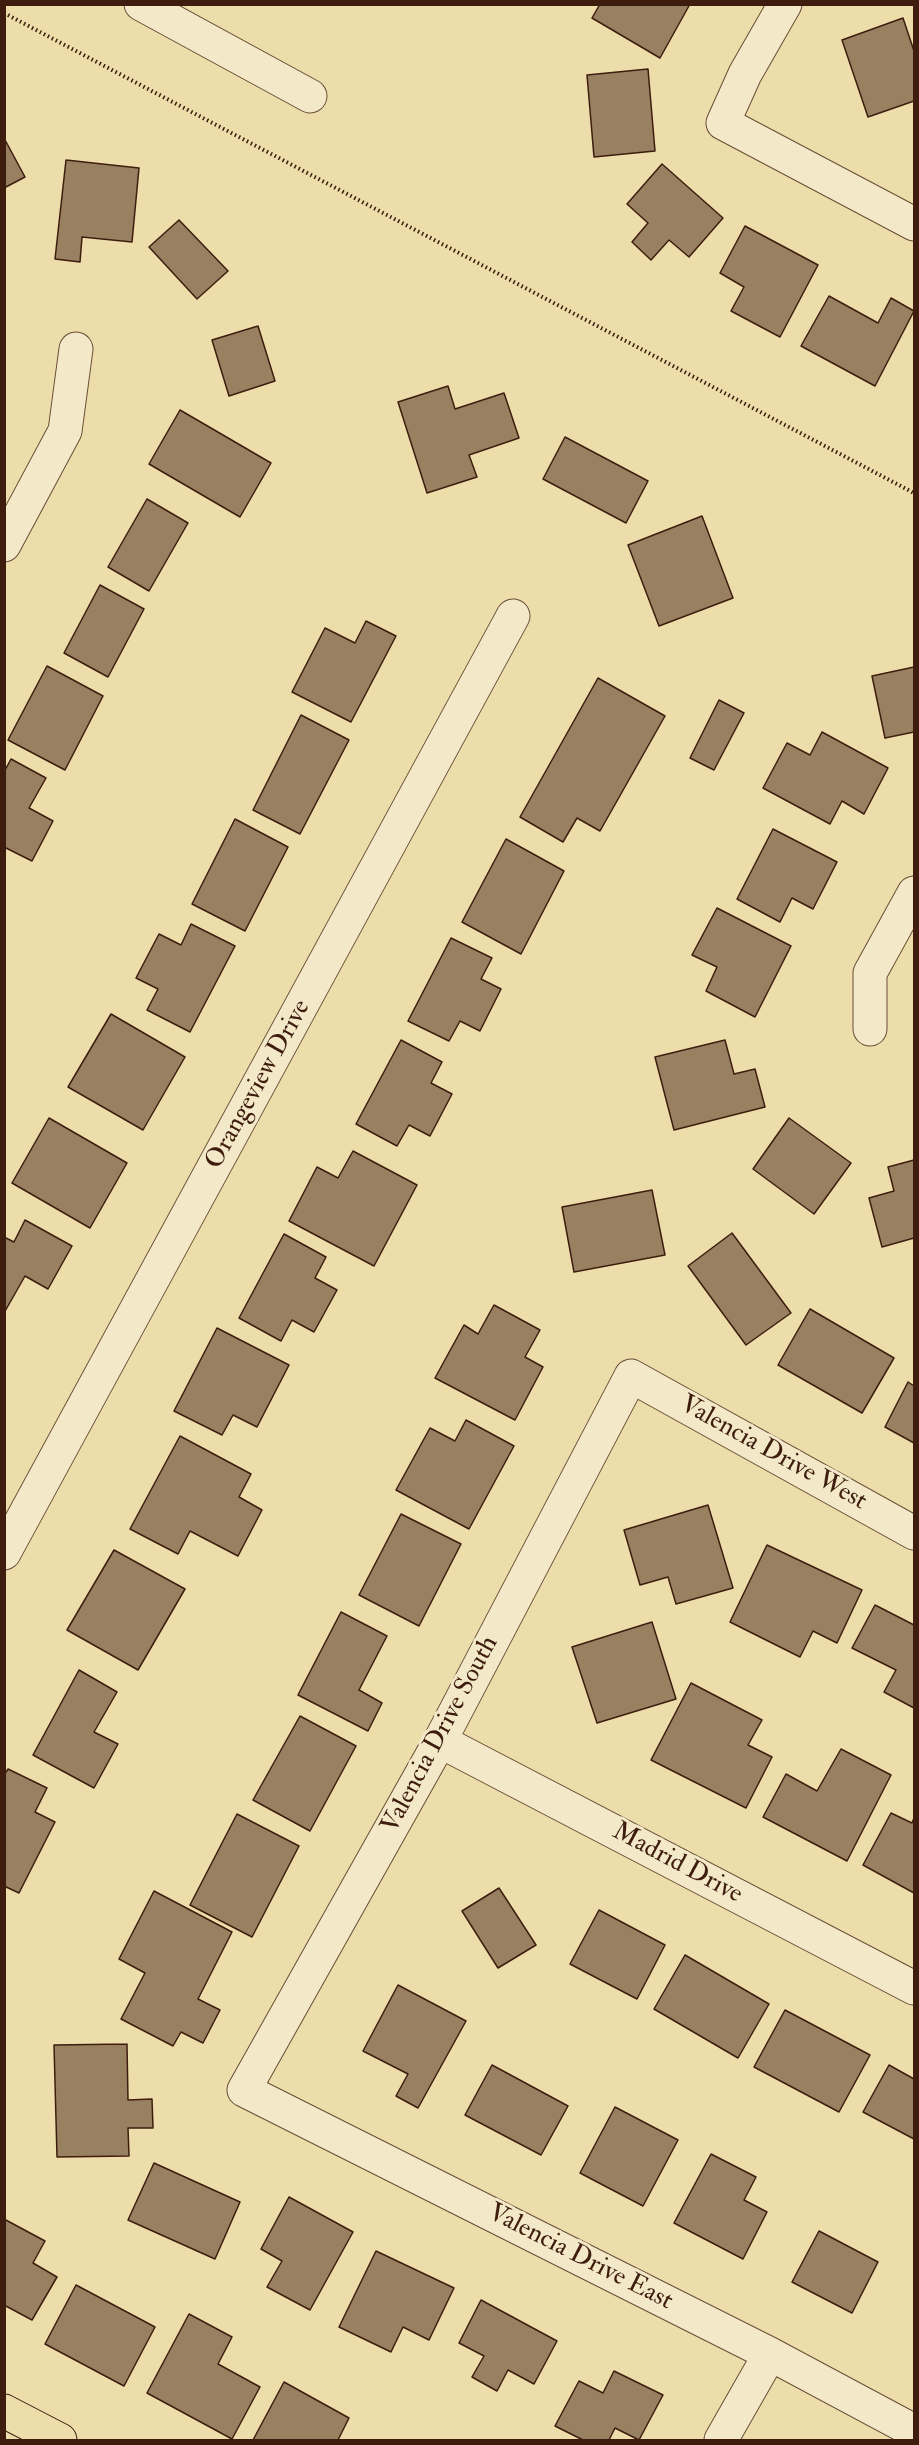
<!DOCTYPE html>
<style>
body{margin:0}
#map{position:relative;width:919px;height:2445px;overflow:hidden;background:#ecddaa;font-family:"IM FELL Double Pica",serif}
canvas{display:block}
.frame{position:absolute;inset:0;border:6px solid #3e1d0f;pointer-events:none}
</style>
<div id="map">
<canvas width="919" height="2445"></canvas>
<div class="frame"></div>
</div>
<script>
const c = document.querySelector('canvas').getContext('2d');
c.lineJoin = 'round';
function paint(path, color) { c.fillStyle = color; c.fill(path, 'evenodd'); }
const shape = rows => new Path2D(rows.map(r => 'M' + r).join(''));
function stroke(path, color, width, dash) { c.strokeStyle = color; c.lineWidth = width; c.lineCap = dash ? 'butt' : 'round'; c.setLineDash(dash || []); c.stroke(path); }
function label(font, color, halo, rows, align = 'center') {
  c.font = font + ' "IM FELL Double Pica",serif'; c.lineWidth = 6; c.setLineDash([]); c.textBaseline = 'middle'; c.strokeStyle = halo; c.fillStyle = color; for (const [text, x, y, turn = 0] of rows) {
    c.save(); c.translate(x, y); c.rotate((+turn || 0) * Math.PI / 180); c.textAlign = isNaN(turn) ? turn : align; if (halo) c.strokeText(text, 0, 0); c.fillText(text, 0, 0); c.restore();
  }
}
const building = shape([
 [600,4,690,4,660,58,592,18,600,4],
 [903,18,914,51,914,101,868,117,842,40,903,18],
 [648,69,655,151,594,157,587,75,648,69],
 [4,138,25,177,4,188,4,138],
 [66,160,139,168,132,242,82,237,80,262,55,259,66,160],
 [662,164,723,218,689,257,669,240,651,260,632,242,648,223,627,204,662,164],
 [179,220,228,271,197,299,149,247,179,220],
 [745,226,818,265,780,337,731,311,744,287,720,273,745,226],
 [829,296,878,323,891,298,914,311,875,386,801,346,829,296],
 [258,326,275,381,229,396,212,340,258,326],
 [448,386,455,409,504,393,519,438,469,455,477,477,427,493,398,402,448,386],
 [180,410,271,463,240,517,149,464,180,410],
 [565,437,648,481,626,523,543,479,565,437],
 [147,499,188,523,149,591,108,567,147,499],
 [702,516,733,598,659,626,628,545,702,516],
 [100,585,144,609,108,677,64,653,100,585],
 [366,621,396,636,351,722,292,692,325,628,355,643,366,621],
 [47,666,103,696,65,770,8,740,47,666],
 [914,667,914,732,885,738,872,676,914,667],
 [598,678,665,716,600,831,577,818,563,842,520,817,598,678],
 [719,700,744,713,714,770,690,758,719,700],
 [301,715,349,740,300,834,253,810,301,715],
 [822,732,888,768,864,814,842,801,830,824,763,788,787,743,810,755,822,732],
 [11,759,46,778,29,808,53,821,32,861,4,847,4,772,11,759],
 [235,819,288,847,245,931,192,904,235,819],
 [773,829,837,862,813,909,792,898,780,922,737,899,773,829],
 [506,839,564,871,521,954,462,922,506,839],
 [717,908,791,946,755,1017,706,991,717,967,692,955,717,908],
 [191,924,235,946,190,1032,147,1010,158,989,136,978,159,934,181,945,191,924],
 [451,938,492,958,481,979,501,989,480,1031,460,1021,449,1041,408,1021,451,938],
 [111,1014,185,1057,143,1130,68,1087,111,1014],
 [401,1040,442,1062,431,1083,452,1094,430,1136,409,1125,397,1146,356,1124,401,1040],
 [725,1040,734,1074,755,1069,765,1107,674,1130,655,1057,725,1040],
 [49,1118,127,1163,90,1228,12,1183,49,1118],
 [789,1118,851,1163,814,1214,753,1169,789,1118],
 [353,1151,417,1185,374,1266,289,1221,317,1167,338,1178,353,1151],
 [914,1160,914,1238,882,1247,869,1198,894,1191,888,1167,914,1160],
 [652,1190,665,1255,574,1272,562,1207,652,1190],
 [25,1220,72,1246,48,1289,25,1276,4,1313,4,1237,14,1242,25,1220],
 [732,1233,791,1313,746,1345,688,1266,732,1233],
 [284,1234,326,1257,315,1278,337,1290,314,1332,292,1320,281,1341,239,1318,284,1234],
 [494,1305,540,1330,525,1357,543,1367,515,1420,435,1378,464,1325,478,1334,494,1305],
 [810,1309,894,1358,862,1413,778,1365,810,1309],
 [217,1328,289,1365,257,1427,233,1415,222,1435,174,1411,217,1328],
 [908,1382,914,1386,914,1443,885,1427,908,1382],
 [466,1420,514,1446,469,1529,396,1490,430,1428,455,1441,466,1420],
 [180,1436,251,1474,239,1497,262,1510,238,1556,190,1531,178,1554,130,1529,180,1436],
 [708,1505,733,1588,676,1604,668,1577,640,1585,624,1530,708,1505],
 [401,1514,461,1544,419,1626,359,1595,401,1514],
 [767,1545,862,1590,837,1643,813,1631,800,1657,730,1622,767,1545],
 [114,1550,185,1589,138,1670,67,1630,114,1550],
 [875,1605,914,1625,914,1708,884,1692,896,1670,852,1648,875,1605],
 [341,1612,387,1636,359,1690,382,1703,368,1731,298,1695,341,1612],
 [652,1622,676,1699,597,1723,572,1647,652,1622],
 [79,1670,117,1692,94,1732,118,1744,94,1788,33,1755,79,1670],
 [691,1683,762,1720,748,1745,772,1757,746,1808,651,1760,691,1683],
 [300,1716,356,1746,310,1831,253,1800,300,1716],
 [841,1749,891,1775,847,1861,763,1817,786,1774,817,1791,841,1749],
 [8,1769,47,1788,35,1812,55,1822,19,1893,4,1886,4,1775,8,1769],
 [891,1813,912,1823,914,1818,914,1893,863,1865,891,1813],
 [237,1814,299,1846,252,1937,190,1905,237,1814],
 [499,1888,536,1945,498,1968,462,1911,499,1888],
 [154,1891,232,1932,198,1999,220,2010,203,2043,181,2032,173,2046,121,2019,145,1973,119,1959,154,1891],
 [599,1910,665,1945,637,1999,570,1964,599,1910],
 [685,1955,769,2004,738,2058,654,2009,685,1955],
 [398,1985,466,2021,418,2108,396,2096,408,2074,363,2051,398,1985],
 [785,2010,870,2055,839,2112,754,2067,785,2010],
 [127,2044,128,2100,152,2099,153,2128,128,2128,129,2156,57,2157,54,2045,127,2044],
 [492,2065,568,2106,541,2155,465,2115,492,2065],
 [889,2065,914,2079,914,2139,863,2112,889,2065],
 [615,2107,678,2140,643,2206,580,2173,615,2107],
 [711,2154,756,2177,744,2200,767,2212,743,2259,674,2223,711,2154],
 [154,2163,240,2202,215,2259,128,2220,154,2163],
 [289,2197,353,2232,310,2310,267,2287,282,2261,261,2249,289,2197],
 [4,2219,45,2241,33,2263,57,2277,32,2320,4,2305,4,2219],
 [819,2231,878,2262,852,2313,792,2282,819,2231],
 [376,2251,454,2288,429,2340,403,2327,391,2352,339,2327,376,2251],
 [76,2285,155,2327,124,2386,45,2344,76,2285],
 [481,2300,557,2341,534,2384,508,2370,497,2391,472,2377,484,2356,459,2343,481,2300],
 [189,2314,232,2337,218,2364,260,2387,232,2439,147,2393,189,2314],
 [614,2371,663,2395,639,2440,615,2428,609,2440,583,2440,555,2426,579,2381,603,2393,614,2371],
 [284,2382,349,2418,338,2440,253,2440,284,2382]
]);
const path = shape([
 [4,13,914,493]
]);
const minor = shape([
 [141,4,310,96],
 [785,4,745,74,723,123,914,224],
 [4,545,65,431,76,349],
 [870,1029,870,973,914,893],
 [914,1533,631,1376,440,1741,244,2090,770,2354,914,2431],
 [4,1553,513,616],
 [440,1741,914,1988],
 [721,2440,770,2354]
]);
const major = shape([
 [4,2411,60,2440]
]);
const streetNames = [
 ["Orangeview Drive",259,1085,-61],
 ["Valencia Drive West",773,1454,29],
 ["Valencia Drive South",441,1735,-62],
 ["Madrid Drive",677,1864,28],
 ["Valencia Drive East",580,2258,27]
];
paint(building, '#988160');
stroke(building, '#3e1d0f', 1.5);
stroke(minor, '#6a4d36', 35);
stroke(major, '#3e1d0f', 35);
stroke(path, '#3e1d0f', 4, [1.5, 3]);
stroke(minor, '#f3e9c8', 33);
stroke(major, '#ecddaa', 33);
label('26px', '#3e1d0f', '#f3e9c8', streetNames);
</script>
